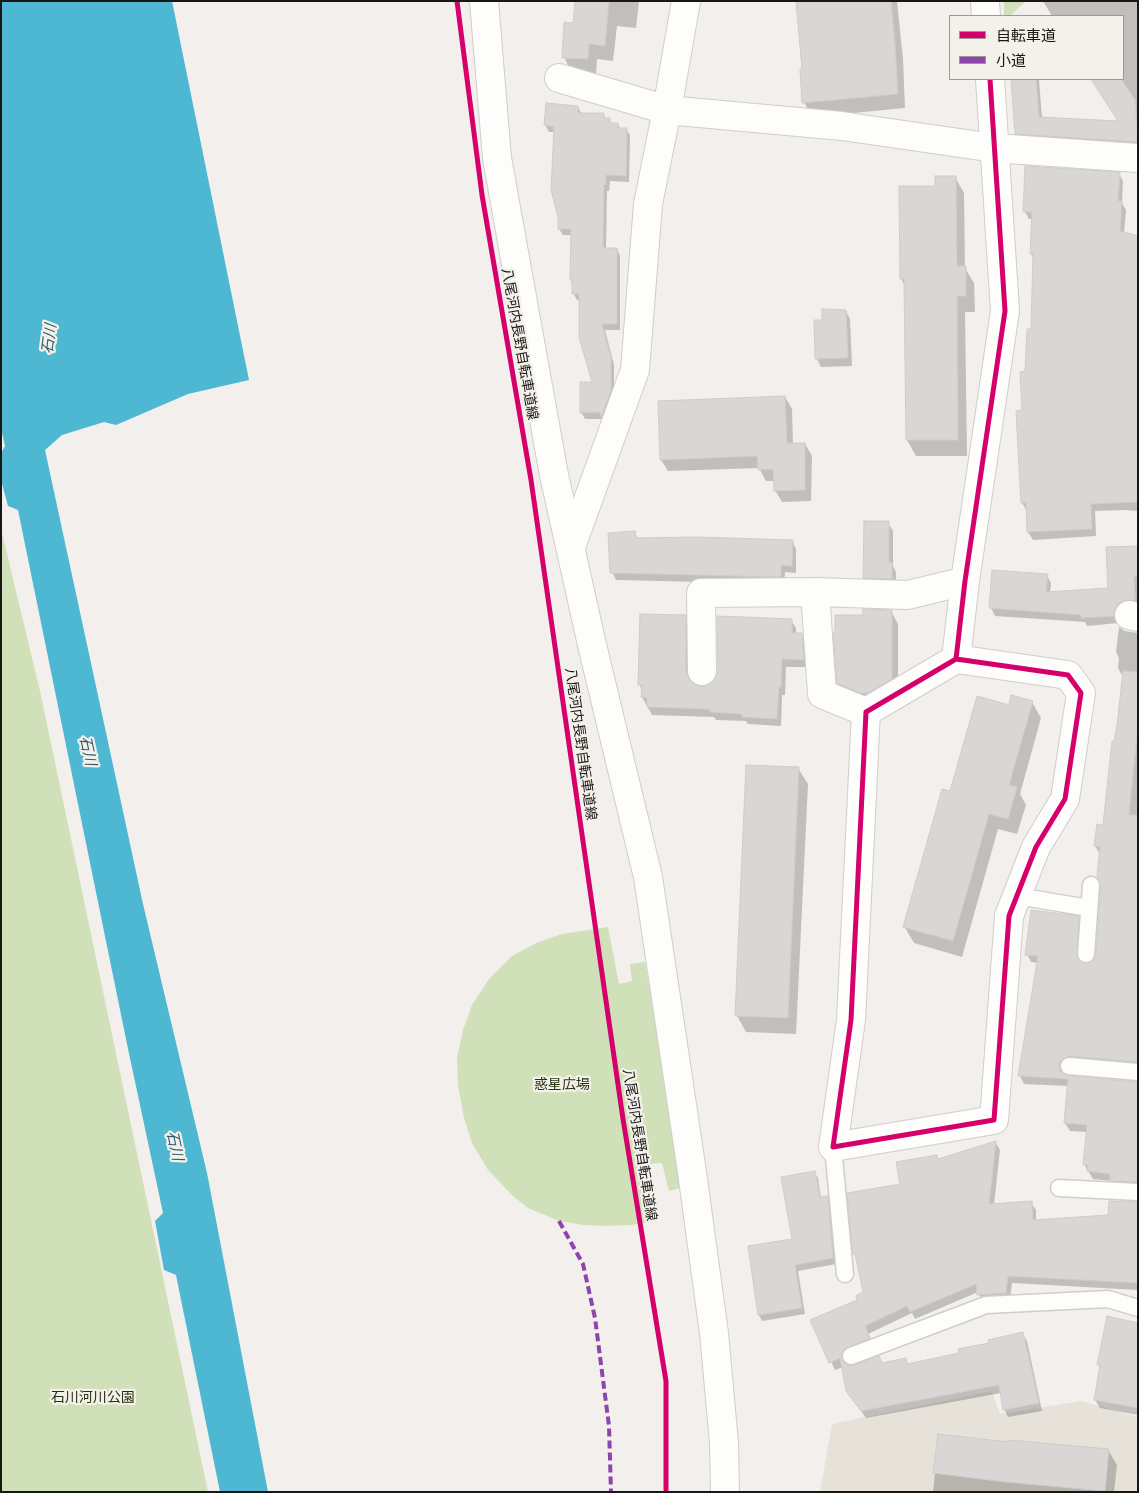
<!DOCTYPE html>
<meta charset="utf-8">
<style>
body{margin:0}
#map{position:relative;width:1139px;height:1493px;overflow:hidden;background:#f2efec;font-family:"Varela Round","Noto Sans JP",sans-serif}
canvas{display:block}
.frame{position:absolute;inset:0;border:2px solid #191715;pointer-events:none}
.legend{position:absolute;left:949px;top:15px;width:175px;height:65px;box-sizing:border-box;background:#f4f0ea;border:1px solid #9c9995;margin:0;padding:6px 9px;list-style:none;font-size:15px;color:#191715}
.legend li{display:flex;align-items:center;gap:10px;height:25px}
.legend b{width:25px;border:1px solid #9c9995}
</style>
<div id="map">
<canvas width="1139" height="1493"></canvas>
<div class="frame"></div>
<ul class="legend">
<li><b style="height:6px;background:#d6006c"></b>自転車道</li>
<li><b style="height:6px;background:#8e44ad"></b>小道</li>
</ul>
</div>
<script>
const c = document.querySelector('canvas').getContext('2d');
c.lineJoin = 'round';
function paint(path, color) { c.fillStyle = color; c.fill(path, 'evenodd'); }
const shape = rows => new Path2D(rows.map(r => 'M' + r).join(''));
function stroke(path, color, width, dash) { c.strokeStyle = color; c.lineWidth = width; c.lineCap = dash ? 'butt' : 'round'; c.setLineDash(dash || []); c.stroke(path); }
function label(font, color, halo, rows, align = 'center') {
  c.font = font + ' "Varela Round","Noto Sans JP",sans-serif'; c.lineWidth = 4.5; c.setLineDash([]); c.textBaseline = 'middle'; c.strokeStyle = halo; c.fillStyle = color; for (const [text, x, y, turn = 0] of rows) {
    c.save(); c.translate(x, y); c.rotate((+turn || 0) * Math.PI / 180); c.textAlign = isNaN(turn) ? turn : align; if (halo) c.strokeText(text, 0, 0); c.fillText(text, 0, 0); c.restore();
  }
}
const built = shape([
 [992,1391,1000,1414,1081,1401,1138,1417,1138,1492,820,1492,832,1424]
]);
const green = shape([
 [1004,1,1026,1,1010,16,1004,16],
 [1,529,40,691,208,1492,1,1492],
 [608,927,619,984,632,981,630,964,645,962,683,1187,669,1191,662,1163,647,1164,655,1221,631,1225,606,1226,583,1225,559,1221,528,1208,513,1196,488,1170,472,1143,464,1118,458,1085,457,1058,463,1030,472,1005,489,979,512,956,536,943,562,934]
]);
const water = shape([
 [1,1,172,1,249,380,188,394,116,425,104,422,62,435,45,450,143,904,207,1173,268,1492,220,1492,176,1275,164,1270,155,1221,163,1213,127,1044,18,510,8,506,1,480,1,453,5,446,1,428]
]);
const shadow = shape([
 [577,1,639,1,636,28,617,26,613,61,597,59,596,74,572,73,564,57,574,24],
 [797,1,897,1,903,59,905,108,812,117,804,102,804,70],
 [1043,1,1138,1,1138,149,1021,141,1016,133,1012,79,1039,79,1042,118,1120,123,1092,79,1123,79,1123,16,1052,16],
 [578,107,582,115,603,115,606,119,609,119,612,124,618,124,621,129,626,129,630,135,629,182,610,181,609,191,607,191,606,249,617,249,620,256,620,330,605,330,614,365,614,397,603,419,585,419,581,412,593,383,580,300,577,300,573,293,573,284,571,280,572,235,563,235,559,229,555,132,549,132,545,125],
 [1119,174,1123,181,1122,203,1126,210,1124,234,1138,237,1138,511,1124,510,1095,511,1096,536,1033,540,1028,532,1027,511,1022,503,1023,411,1026,372,1032,330,1034,259,1031,254,1033,219,1029,219,1025,212],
 [955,177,964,193,965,268,974,283,975,312,965,312,967,456,916,456,907,440,905,286,901,279,900,188,936,187],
 [846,311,850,319,852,366,821,367,817,359,815,321,823,321],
 [785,397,792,409,793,444,805,444,812,456,811,501,782,502,775,490,775,481,766,481,759,468,668,471,661,460],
 [888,523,893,531,893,566,896,572,896,587,869,586,864,578],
 [635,533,638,539,792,541,796,549,796,573,785,572,784,584,616,580,612,572],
 [1138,547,1138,607,1118,620,1118,623,1087,626,1085,622,995,616,991,608,1047,576,1051,583,1050,593,1109,589],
 [891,611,898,624,898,691,875,705,845,695,838,683,864,616],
 [685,617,689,624,690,681,694,686,702,688,711,685,791,620,796,628,796,635,801,635,806,642,808,667,786,667,785,695,782,695,781,726,748,724,746,721,716,720,714,717,652,715,642,697,643,691,639,684],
 [1119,627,1125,631,1138,633,1138,1069,1065,1068,1063,1074,1067,1077,1138,1083,1138,1190,1116,1188,1112,1181,1093,1179,1084,1164,1088,1132,1070,1131,1065,1123,1068,1086,1024,1084,1020,1076,1038,963,1031,962,1027,954,1078,918,1082,925,1081,964,1086,965,1092,964,1097,956,1102,885,1100,854,1095,846,1104,826,1123,677,1118,668,1119,658,1116,652],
 [1032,702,1041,718,1020,794,1026,805,1017,834,998,829,962,957,914,943,904,926,1010,706],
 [798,768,808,784,796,1034,746,1032,737,1016],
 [996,1143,1000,1150,994,1205,1031,1203,1036,1210,1036,1221,1109,1216,1138,1203,1138,1290,1012,1283,1010,1300,983,1302,978,1292,915,1319,912,1313,868,1334,874,1346,851,1355,845,1362,845,1365,850,1367,882,1364,905,1359,909,1365,960,1354,1022,1334,1027,1341,1042,1411,1008,1417,1004,1409,1001,1393,866,1418,852,1399,843,1367,835,1370,812,1321,859,1300,865,1293,858,1260,854,1254,849,1194,901,1185,937,1156,939,1160],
 [814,1172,818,1178,821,1198,827,1197,830,1203,836,1264,798,1271,805,1314,762,1321,759,1315,749,1247,794,1240],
 [1138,1324,1138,1415,1100,1408,1095,1400,1101,1369,1098,1364],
 [939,1435,1010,1443,1108,1450,1117,1465,1114,1492,933,1492]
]);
const building = shape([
 [575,1,609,1,605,46,589,44,588,59,562,58,564,22,573,23,575,1],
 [796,1,891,1,895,44,898,94,802,103,800,69,802,69,796,1],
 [1011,79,1036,79,1039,117,1118,121,1091,79,1121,79,1135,100,1138,142,1015,134,1011,79],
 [546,103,578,106,578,113,604,113,604,118,610,118,610,123,618,123,618,128,627,128,626,176,606,175,606,185,604,184,603,248,617,248,617,324,602,324,611,358,611,390,601,417,600,412,580,413,580,382,592,382,579,337,579,294,572,294,572,280,570,280,571,229,558,229,558,217,551,190,554,127,544,125,546,103],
 [1025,166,1120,172,1118,201,1122,201,1120,231,1138,236,1138,502,1091,504,1092,529,1027,532,1026,503,1021,503,1016,411,1022,410,1020,372,1025,371,1027,329,1031,329,1033,254,1030,254,1032,212,1023,212,1025,166],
 [935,176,956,176,957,266,966,266,966,296,957,296,958,440,906,440,904,279,900,279,899,186,935,186,935,176],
 [822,309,846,310,848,358,815,359,814,320,822,320,822,309],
 [785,396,787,443,805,443,805,490,774,491,773,469,758,470,757,456,660,460,658,401,785,396],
 [864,521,889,521,889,562,892,563,892,579,863,578,864,521],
 [635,531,636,538,696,537,793,540,792,566,781,565,781,577,610,573,608,533,635,531],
 [1138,546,1138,576,1134,577,1135,600,1125,600,1118,604,1114,611,1114,616,1081,618,1081,615,989,608,992,570,1048,574,1046,592,1108,588,1106,547,1138,546],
 [863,609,892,610,892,679,868,693,860,693,837,683,833,633,835,633,835,615,863,615,863,609],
 [640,614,686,615,686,672,689,679,695,685,702,687,710,684,716,678,718,671,717,616,792,619,792,633,802,633,804,660,782,659,781,687,779,687,777,719,742,717,742,714,710,712,710,709,647,707,647,698,641,697,642,685,638,685,640,614],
 [1123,671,1138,672,1138,726,1129,815,1138,815,1138,1062,1070,1056,1061,1060,1059,1066,1060,1071,1068,1076,1138,1082,1138,1182,1110,1181,1110,1174,1087,1171,1088,1165,1083,1165,1087,1125,1064,1123,1068,1079,1018,1076,1038,956,1025,955,1031,910,1079,916,1077,958,1081,962,1086,964,1091,963,1096,955,1101,886,1097,877,1100,847,1094,846,1097,824,1103,825,1112,741,1114,741,1117,726,1123,671],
 [1011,695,1033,701,1009,785,1017,787,1008,819,989,814,953,941,903,927,942,789,950,791,977,696,1009,705,1011,695],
 [746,765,799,767,788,1018,735,1016,746,765],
 [996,1141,989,1204,1032,1201,1033,1220,1108,1215,1109,1201,1138,1202,1138,1283,1008,1276,1006,1293,977,1295,976,1284,910,1312,907,1306,865,1326,870,1338,844,1349,841,1355,844,1363,849,1366,854,1365,879,1356,882,1363,906,1358,907,1364,959,1353,958,1349,989,1343,988,1340,1023,1332,1039,1403,1003,1410,999,1385,861,1411,846,1391,840,1358,829,1363,810,1320,857,1300,856,1296,863,1292,855,1254,853,1254,847,1193,900,1184,896,1162,937,1155,938,1159,996,1141],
 [815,1171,820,1197,828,1196,833,1258,795,1265,802,1308,758,1315,748,1246,792,1239,781,1177,815,1171],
 [1107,1316,1138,1323,1138,1408,1094,1400,1100,1365,1097,1365,1107,1316],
 [938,1434,1008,1442,1008,1440,1109,1449,1105,1491,1005,1482,933,1473,938,1434]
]);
const lane = shape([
 [1017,896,1089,908],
 [1086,954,1091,885],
 [1069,1066,1138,1072],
 [833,1147,845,1274],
 [1059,1188,1138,1192],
 [851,1356,986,1305,1108,1299,1138,1308]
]);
const street = shape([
 [985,1,986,16],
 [559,78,667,110,686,1],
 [571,547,635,370,648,204,667,110,842,126,994,148,1138,158],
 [815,592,822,694,866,712],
 [1129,615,1138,617],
 [956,659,866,712,851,1020,833,1147,994,1120,1009,916,1036,847,1065,799,1081,693,1068,675,956,659,965,581,1005,311,990,79],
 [702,671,701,593,815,592,908,595,965,581]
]);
const secondary = shape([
 [484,1,497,158,554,475,592,645,648,877,692,1172,714,1333,724,1443,725,1492]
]);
const quiet = shape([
 [559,1221,583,1264,595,1318,609,1426,611,1492]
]);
const cycleway = shape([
 [457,1,482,195,531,480,623,1119,666,1381,666,1492],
 [956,659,866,712,851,1020,833,1147,994,1120,1009,916,1036,847,1065,799,1081,693,1068,675,956,659,965,581,1005,311,990,79]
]);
const streetNames = [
 ["八尾河内長野自転車道線",519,344,80],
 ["八尾河内長野自転車道線",580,744,82],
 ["八尾河内長野自転車道線",639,1145,81]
];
const parkNames = [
 ["惑星広場",562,1085],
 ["石川河川公園",93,1398]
];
const waterNames = [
 ["石川",50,339,-83],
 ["石川",87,751,78],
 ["石川",174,1146,78]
];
paint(built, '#e7e2d9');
paint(green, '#d0e1b9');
paint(water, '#4eb8d3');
paint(shadow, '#0003');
paint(building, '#dad6d5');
stroke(building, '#ceccca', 1);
stroke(lane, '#d0cdcb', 19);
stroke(street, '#d0cdcb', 30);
stroke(secondary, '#d0cdcb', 30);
stroke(lane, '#fdfdfc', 16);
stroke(street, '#fdfdfc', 28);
stroke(secondary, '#fdfdfc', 28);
stroke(quiet, '#8e44ad', 4, [8, 4]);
stroke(cycleway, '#d6006c', 5);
label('14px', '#191715', '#f4f0ea', streetNames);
label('14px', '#24320e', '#f4f0ea', parkNames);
label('italic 15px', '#2b5d6f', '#f4f0ea', waterNames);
</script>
